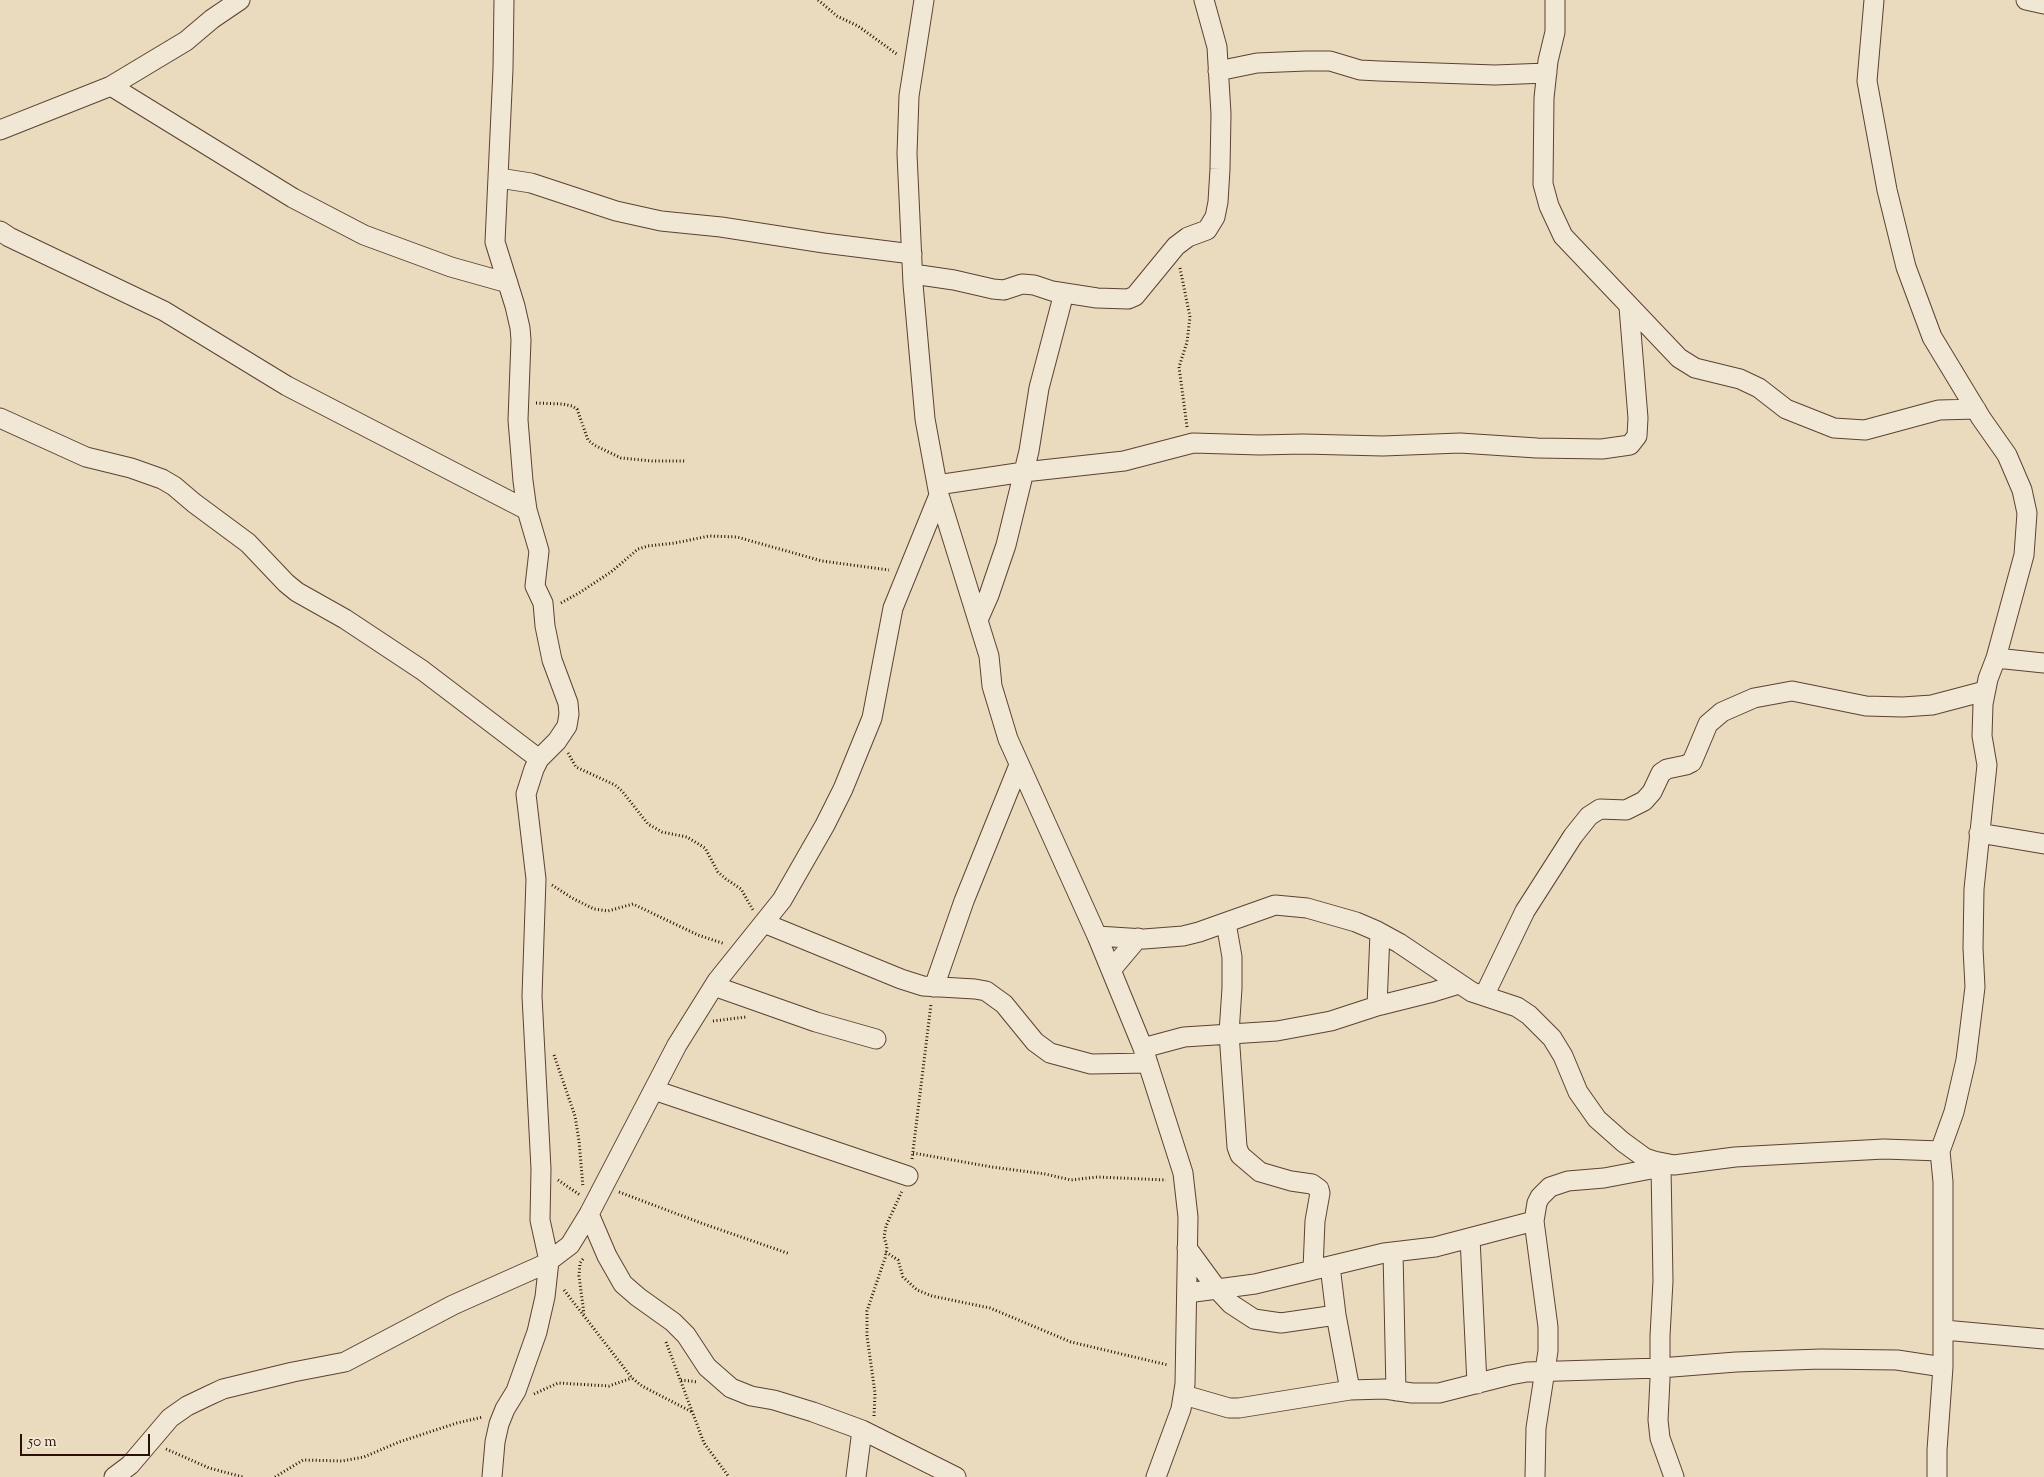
<!DOCTYPE html>
<style>
body{margin:0}
#map{position:relative;width:2044px;height:1477px;overflow:hidden;background:#eadabe;font-family:"Sorts Mill Goudy",serif}
canvas{display:block}
.scale{position:absolute;left:20px;top:1434px;width:130px;height:22px;box-sizing:border-box;border:2px solid #2c1003;border-top:0;padding-left:6px;font-size:15px;line-height:18px;white-space:nowrap;color:#2c1003;-webkit-text-stroke:4px #f1e7d5;paint-order:stroke}
</style>
<div id="map">
<canvas width="2044" height="1477"></canvas>
<div class="scale">50 m</div>
</div>
<script>
const c = document.querySelector('canvas').getContext('2d');
c.lineJoin = 'round';
const shape = rows => new Path2D(rows.map(r => 'M' + r).join(''));
function stroke(path, color, width, dash) { c.strokeStyle = color; c.lineWidth = width; c.lineCap = dash ? 'butt' : 'round'; c.setLineDash(dash || []); c.stroke(path); }
const path = shape([
 [818,0,837,16,858,26,898,55],
 [1180,268,1190,317,1187,342,1179,367,1187,427],
 [536,403,563,404,572,406,577,409,588,440,594,445,621,458,652,461,686,461],
 [561,603,579,593,611,572,638,549,648,546,675,543,709,536,737,537,822,561,889,570],
 [568,753,576,767,615,785,622,791,648,824,662,832,687,837,705,848,718,872,726,879,741,889,753,910],
 [552,885,572,898,594,909,608,911,633,904,698,935,725,944],
 [713,1021,746,1017],
 [554,1055,575,1116,579,1141,583,1187],
 [913,1153,992,1167,1045,1174,1071,1180,1097,1177,1166,1180],
 [912,1159,931,1004],
 [558,1180,580,1195],
 [619,1192,701,1223,790,1254],
 [886,1252,898,1260,903,1277,917,1290,932,1296,990,1308,1071,1342,1168,1365],
 [583,1259,580,1263,579,1276,584,1314],
 [564,1290,632,1378,642,1386,692,1412],
 [666,1342,704,1443,729,1477],
 [681,1380,698,1382],
 [534,1394,558,1383,609,1386,632,1378],
 [874,1416,875,1393,867,1336,867,1311,885,1258,887,1247,884,1237,886,1226,902,1191],
 [166,1449,209,1468,243,1477],
 [275,1477,303,1460,342,1461,364,1457,399,1442,457,1423,483,1417]
]);
const minor = shape([
 [924,0,909,96,907,154,913,284,925,419,939,495,989,656,992,686,1008,739,1097,936,1143,1048,1183,1173,1188,1217,1185,1384,1181,1409,1156,1477],
 [1555,0,1555,32,1548,61,1544,98,1543,184,1549,206,1563,236,1679,358,1695,368,1740,379,1759,388,1786,409,1834,428,1865,430,1939,410,1976,409],
 [1874,0,1867,81,1887,190,1906,267,1932,337,1981,418,2007,455,2022,490,2027,513,2024,555,1996,658,1988,679,1983,704,1982,736,1987,765,1974,889,1973,948,1975,987,1966,1060,1954,1112,1940,1151,1943,1182,1943,1367,1937,1450,1937,1477],
 [2026,0,2044,4],
 [1218,71,1257,63,1306,61,1330,61,1360,70,1379,71,1495,75,1547,73],
 [111,86,293,198,364,235,451,267,508,283],
 [0,130,111,86,186,41,212,19,240,0],
 [499,178,531,183,616,211,661,221,721,227,824,243,912,254],
 [0,231,9,237,164,311,287,386,527,510],
 [913,274,954,280,993,289,1004,290,1022,284,1034,285,1052,291,1097,298,1128,299,1135,296,1176,246,1188,237,1207,230,1215,217,1218,202,1220,169,1221,114,1217,47,1204,0],
 [0,418,86,457,131,468,162,479,174,486,194,503,248,543,286,583,297,592,345,619,422,670,539,759],
 [937,485,1024,472,1124,461,1193,443,1260,445,1303,444,1383,446,1460,443,1537,448,1602,449,1630,445,1637,436,1638,418,1629,307],
 [978,620,989,595,1006,545,1029,451,1039,388,1064,293],
 [1996,658,2044,663],
 [1979,833,2044,844],
 [764,923,901,979,923,986,975,989,986,991,1004,1004,1035,1042,1050,1053,1091,1064,1148,1063],
 [1226,923,1232,957,1232,988,1229,1033,1237,1147,1240,1155,1260,1172,1291,1181,1312,1184,1319,1189,1320,1193,1315,1221,1313,1269],
 [1097,936,1144,939,1183,936,1199,932,1275,905,1307,908,1356,922,1377,931,1399,943,1472,992,1517,1007,1529,1015,1552,1038,1563,1056,1578,1092,1597,1119,1623,1142,1645,1158,1654,1161,1674,1165,1735,1157,1884,1149,1940,1151],
 [1111,970,1138,938],
 [714,986,816,1022,876,1039],
 [934,987,964,901,1019,765],
 [1484,996,1525,911,1573,836,1589,816,1600,809,1626,810,1644,801,1652,792,1661,773,1667,769,1686,765,1692,762,1708,724,1722,712,1754,698,1792,691,1866,706,1903,707,1932,705,1985,691],
 [1377,1006,1380,933],
 [1143,1048,1184,1037,1277,1031,1331,1021,1377,1006,1433,992,1459,984],
 [654,1090,908,1176],
 [1661,1167,1663,1281,1660,1336,1660,1379,1658,1420,1660,1438,1674,1477],
 [589,1214,607,1256,623,1284,638,1297,673,1322,686,1335,707,1367,731,1388,751,1396,774,1400,813,1412,862,1430,956,1477],
 [1470,1238,1477,1384],
 [1187,1248,1217,1289,1231,1304,1254,1319,1281,1323,1336,1315],
 [1393,1252,1396,1391],
 [1330,1266,1336,1315,1350,1390],
 [1187,1293,1255,1284,1384,1253,1435,1247,1534,1221],
 [1944,1330,2044,1339],
 [1184,1395,1229,1408,1239,1408,1350,1390,1385,1389,1412,1393,1439,1393,1510,1375,1527,1372,1660,1368,1736,1362,1821,1359,1897,1360,1943,1367],
 [114,1477,130,1465,170,1418,187,1406,210,1395,223,1389,293,1372,345,1362,453,1305,545,1264,570,1245,589,1214,677,1045,717,981,782,900,825,825,843,789,872,718,893,608,939,495],
 [492,1477,495,1442,499,1424,505,1409,516,1391,537,1332,545,1297,549,1261,540,1220,541,1169,532,996,536,879,526,794,534,769,539,759,557,741,567,726,569,714,568,703,552,660,545,626,543,603,535,586,539,551,527,510,523,481,518,420,521,340,520,328,515,306,495,242,503,69,504,0],
 [856,1477,862,1430],
 [1535,1477,1536,1428,1548,1351,1548,1327,1534,1221,1537,1203,1540,1197,1550,1187,1568,1181,1604,1178,1667,1166]
]);
stroke(minor, '#5c4232', 21);
stroke(path, '#2c1003', 3, [1, 2.5]);
stroke(minor, '#f1e7d5', 19);
</script>
